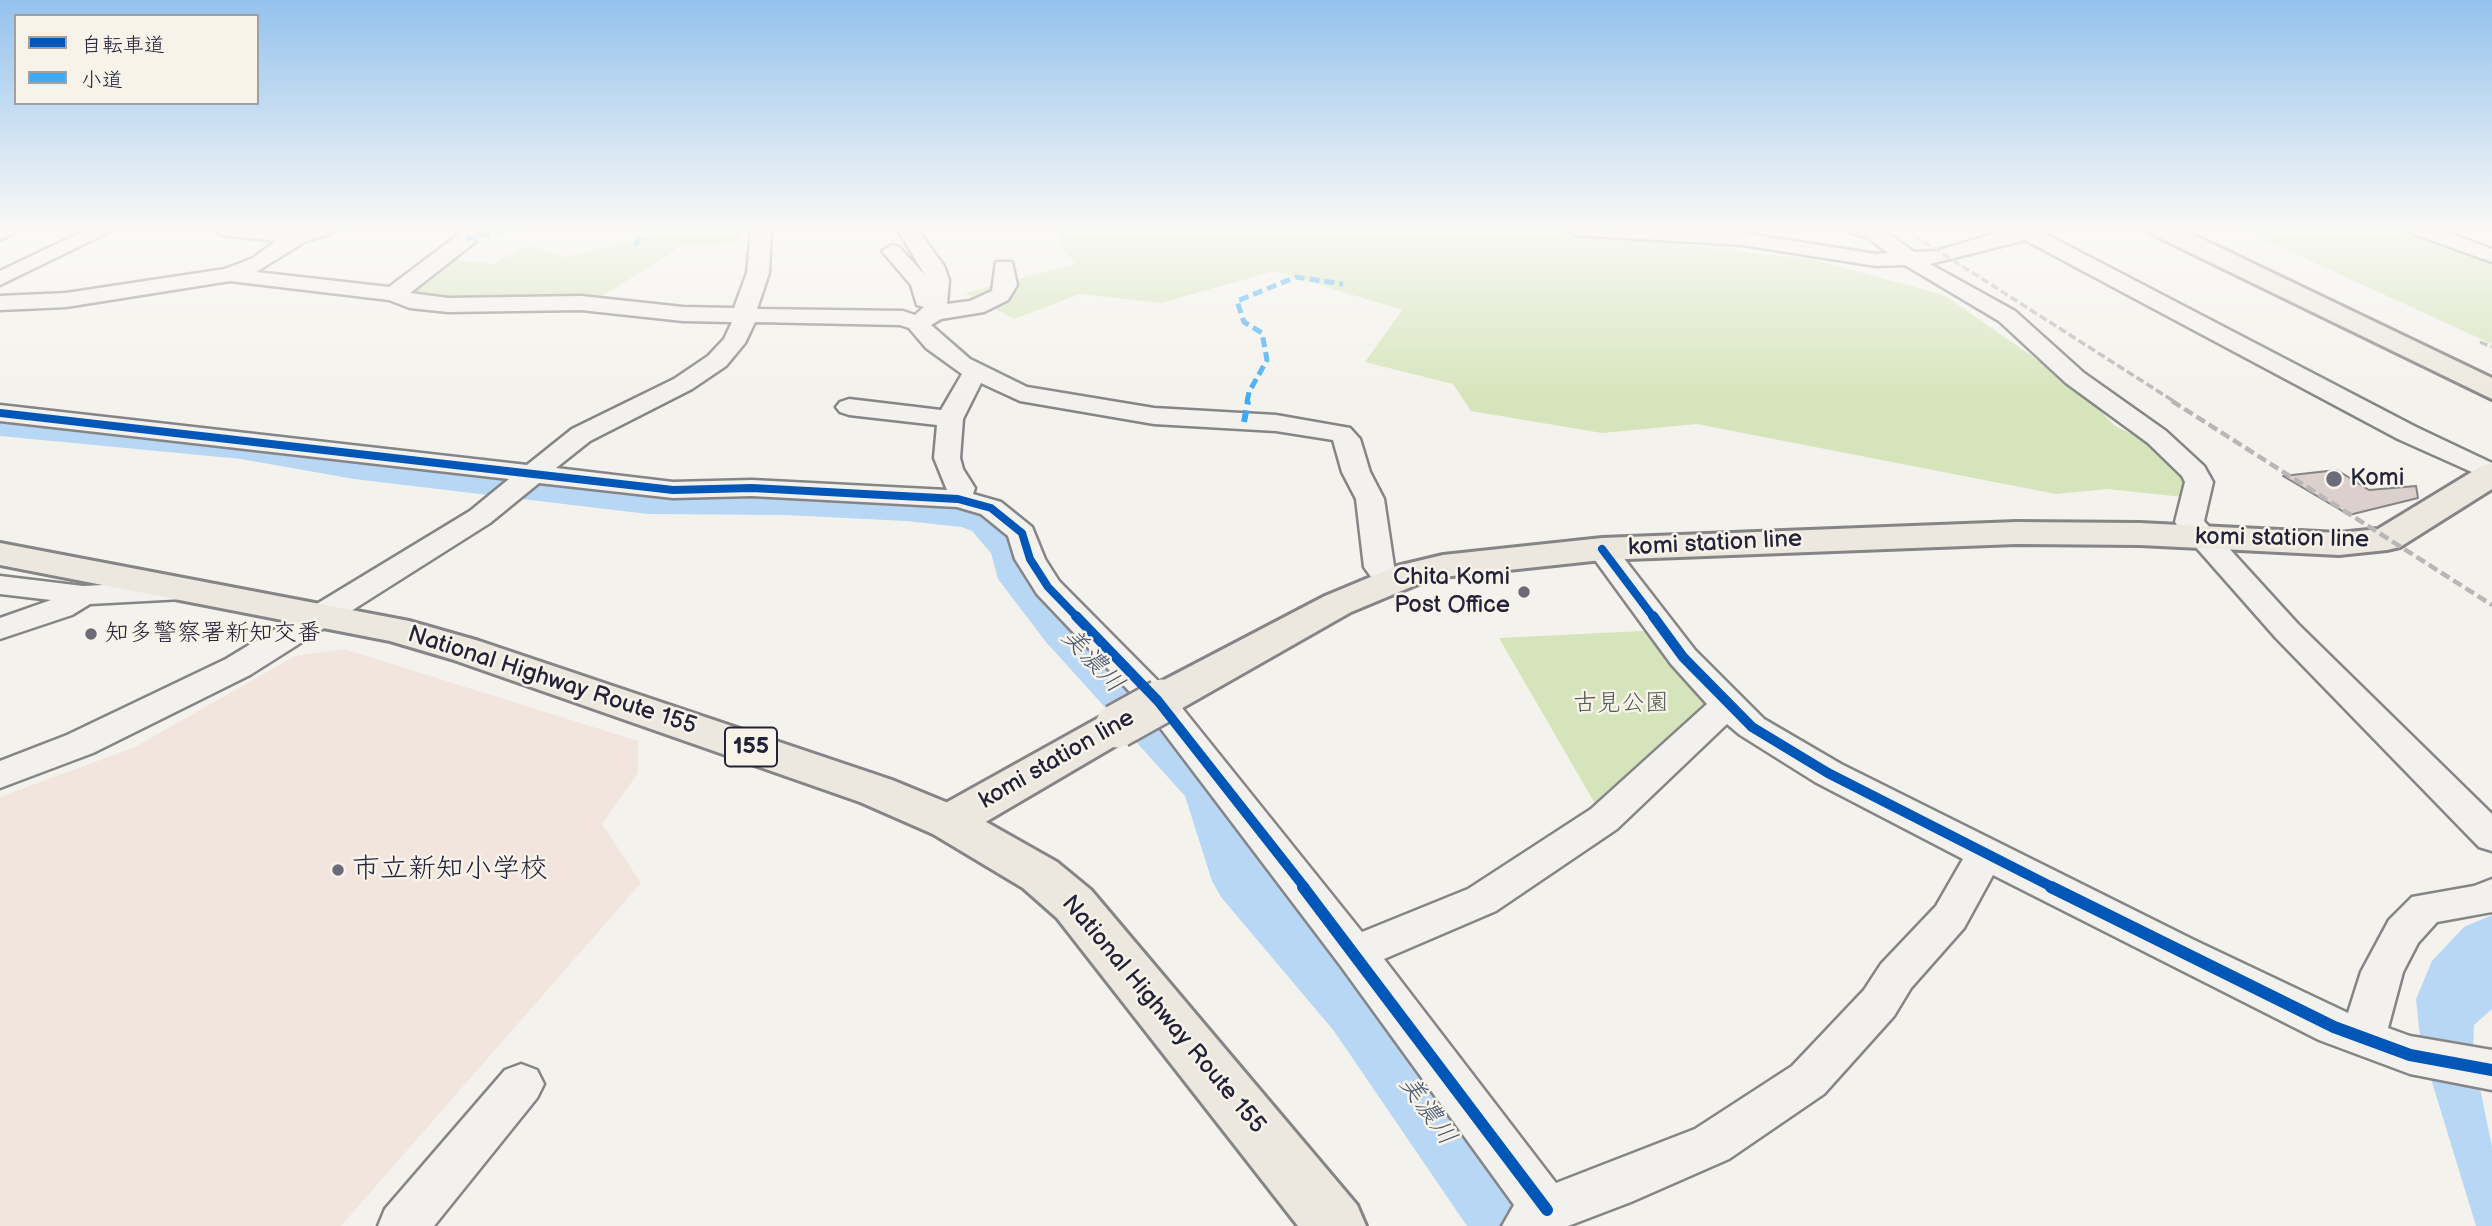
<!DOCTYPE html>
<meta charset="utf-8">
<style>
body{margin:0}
#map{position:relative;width:2492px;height:1226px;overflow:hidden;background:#f4f2ec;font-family:"Balsamiq Sans","Klee One",sans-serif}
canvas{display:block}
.legend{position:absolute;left:14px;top:14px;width:245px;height:91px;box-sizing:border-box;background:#f7f3e8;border:2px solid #a29fa3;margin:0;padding:9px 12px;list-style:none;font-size:21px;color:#22223b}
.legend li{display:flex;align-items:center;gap:14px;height:35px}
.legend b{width:35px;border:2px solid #a29fa3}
</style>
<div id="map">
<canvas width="2492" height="1226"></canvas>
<ul class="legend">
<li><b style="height:9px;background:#0057b8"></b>自転車道</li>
<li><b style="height:9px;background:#3fa9f5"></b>小道</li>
</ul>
</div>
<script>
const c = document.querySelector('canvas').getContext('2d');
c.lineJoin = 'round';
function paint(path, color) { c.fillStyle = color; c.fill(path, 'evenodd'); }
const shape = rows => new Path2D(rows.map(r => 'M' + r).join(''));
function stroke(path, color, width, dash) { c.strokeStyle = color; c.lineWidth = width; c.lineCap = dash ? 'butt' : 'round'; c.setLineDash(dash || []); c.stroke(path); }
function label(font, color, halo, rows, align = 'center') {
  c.font = font + ' "Balsamiq Sans","Klee One",sans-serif'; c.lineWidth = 5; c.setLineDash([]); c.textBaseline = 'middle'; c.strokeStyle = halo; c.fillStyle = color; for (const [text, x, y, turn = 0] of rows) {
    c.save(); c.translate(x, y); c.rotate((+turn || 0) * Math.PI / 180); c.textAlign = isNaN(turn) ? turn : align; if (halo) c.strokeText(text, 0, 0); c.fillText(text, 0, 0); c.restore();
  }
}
const built = shape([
 [344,649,638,741,638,773,602,824,641,883,341,1226,0,1226,0,797,135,747,295,656]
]);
const green = shape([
 [653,229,742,229,738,244,682,246,604,295,456,303,409,296,451,259,493,264,527,245,567,257,648,236],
 [1066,229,1551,229,1815,260,1944,295,2079,389,2115,426,2193,464,2183,497,2107,489,2056,494,1697,424,1602,433,1471,411,1453,384,1365,362,1402,310,1274,271,1161,303,1080,294,1014,319,965,293,1075,264,1057,241],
 [2241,229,2404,229,2492,261,2492,344],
 [1664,630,1727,705,1604,819,1499,638]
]);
const water = shape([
 [2492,915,2492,1009,2474,1025,2473,1054,2492,1147,2492,1226,2476,1226,2421,1046,2416,999,2432,961,2464,927]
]);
const river = shape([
 [0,412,241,435,354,455,648,488,787,489,906,495,971,502,1002,513,1029,542,1035,551,1042,574,1080,620,1229,774,1268,870,1380,993,1512,1166,1534,1200,1545,1226,1467,1226,1334,1031,1221,897,1212,881,1185,796,1046,642,998,579,991,553,972,531,962,527,906,521,787,515,648,514,354,479,241,459,0,436,0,412]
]);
const building = shape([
 [2337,470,2369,490,2416,486,2418,498,2349,515,2283,476,2337,470]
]);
const minor = shape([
 [0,229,21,229,0,240,0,229],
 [88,229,115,229,0,285,0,271,88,229],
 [212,229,335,229,332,233,306,241,256,272,389,287,458,235,459,229,479,229,475,242,410,293,448,298,581,296,683,307,734,308,747,273,751,229,771,229,769,273,757,309,903,311,915,315,924,307,917,305,911,285,882,251,892,245,899,247,925,275,897,229,917,229,944,266,949,280,947,304,970,301,992,291,996,262,1012,262,1017,285,1008,300,984,312,941,319,931,325,970,359,1027,387,1154,408,1276,415,1350,428,1360,439,1370,472,1384,499,1394,566,1405,582,1401,588,1390,591,1379,588,1364,567,1356,499,1342,472,1333,440,1276,431,1154,424,1020,401,981,383,963,419,960,458,963,469,975,488,973,494,1001,502,1032,527,1045,559,1059,581,1170,693,1362,932,1468,889,1591,809,1707,704,1671,664,1587,549,1592,543,1602,540,1612,543,1695,650,1764,719,1841,764,2194,940,2348,1013,2361,972,2389,920,2412,897,2474,886,2492,879,2492,912,2437,922,2418,943,2403,972,2388,1028,2410,1036,2492,1050,2492,1090,2410,1074,2319,1040,1993,875,1964,928,1911,988,1894,1016,1824,1094,1729,1159,1631,1202,1568,1226,1502,1226,1514,1205,1340,965,1146,709,1037,594,1015,559,1008,536,981,514,957,507,752,496,673,498,539,483,490,523,250,675,93,753,0,788,0,761,67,735,226,659,470,511,509,479,0,421,0,405,527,465,572,429,674,379,708,356,724,339,732,322,683,321,581,310,448,312,410,308,389,300,230,281,66,307,0,310,0,296,66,293,225,269,253,258,276,241,222,235,212,229],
 [755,322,900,325,909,328,926,348,962,374,941,410,849,399,840,402,836,407,840,412,849,415,937,425,934,458,947,490,752,480,673,482,556,468,590,441,692,389,726,366,745,343,755,322],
 [1727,724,1740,735,1815,782,1963,859,1936,906,1881,964,1864,990,1792,1066,1695,1129,1556,1183,1384,959,1496,911,1617,829,1727,724],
 [1566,229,1742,233,1876,254,1888,253,1867,237,1851,233,1848,229,1882,229,1914,252,1936,251,2010,229,2036,229,2416,427,2492,463,2492,481,2398,439,2025,240,1930,264,2015,311,2084,373,2166,431,2204,466,2213,482,2204,521,2298,624,2492,814,2492,851,2479,847,2276,638,2179,528,2175,522,2185,482,2182,476,2148,443,2066,383,1999,321,1905,265,1876,266,1742,245,1576,235,1566,229],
 [2408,229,2438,229,2492,249,2492,262,2411,233,2408,229],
 [0,576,83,586,183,581,194,583,198,590,194,597,183,599,90,604,72,615,0,639,0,618,51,600,0,594,0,576],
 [521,1064,537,1070,544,1084,537,1098,434,1226,378,1226,385,1209,505,1070,521,1064]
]);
const major = shape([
 [2492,464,2492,489,2400,547,2387,550,2339,555,2140,545,2016,544,1602,560,1443,577,1423,582,1351,612,1177,711,1158,715,1143,711,1137,701,1143,691,1325,596,1397,566,1443,555,1602,538,2016,522,2140,523,2339,533,2378,529,2480,467,2492,464],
 [1117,712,1132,716,1138,726,1132,736,965,834,949,839,933,834,926,822,933,810,1102,716,1117,712]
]);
const highway = shape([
 [2149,229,2181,229,2492,378,2492,399,2152,234,2149,229],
 [0,543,409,621,479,641,892,780,965,810,1057,862,1091,890,1357,1205,1366,1226,1298,1226,1057,918,1023,888,933,834,860,802,451,659,390,641,0,565,0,543]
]);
const railFar1 = shape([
 [1904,229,2175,402],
 [2480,342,2492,347]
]);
const rail = shape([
 [2172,401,2492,605]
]);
const majorBridge = shape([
 [1117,726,1162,701]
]);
const quietFar1 = shape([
 [1611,233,1612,229],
 [466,239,513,229],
 [635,246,644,229],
 [1247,402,1249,392,1267,360,1262,333,1244,322,1237,301,1296,277,1343,284]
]);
const quiet = shape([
 [1244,422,1248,401]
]);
const cyclewayFar2 = shape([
 [0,413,673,490,752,488,958,499,991,508,1022,533,1030,559,1048,587,1078,618],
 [1602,549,1654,618]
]);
const cyclewayFar1 = shape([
 [1076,616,1158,701,1305,888],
 [1653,616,1683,657,1752,727,1828,773,2054,888]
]);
const cycleway = shape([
 [1303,887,1547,1210],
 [2051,887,2334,1027,2410,1055,2492,1070]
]);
const markers = [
 [2334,479,9,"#6c6b79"],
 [1524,592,7,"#6c6b79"],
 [91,634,7,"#6c6b79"],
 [338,870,7,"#6c6b79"]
];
const shields = [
 [751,747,52]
];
const shieldNames = [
 ["155",751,747]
];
const poiNames = [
 ["Komi",2350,479],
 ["Chita Komi",1510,578,"right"],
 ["Post Office",1510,606,"right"],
 ["知多警察署新知交番",105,634]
];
const streetNames = [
 ["komi station line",2282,539,1],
 ["komi station line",1715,544,-3],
 ["National Highway Route 155",552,681,18],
 ["komi station line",1057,760,-30],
 ["National Highway Route 155",1163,1015,50]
];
const parkNames = [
 ["古見公園",1621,704]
];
const waterNames = [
 ["美濃川",1092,661,47],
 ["美濃川",1427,1111,55]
];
const nearPoinames = [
 ["市立新知小学校",352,870]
];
paint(built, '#f1e5de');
paint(green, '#d5e4ba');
paint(water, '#b7d7f4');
paint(river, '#b7d7f4');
paint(building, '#dcd0cd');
stroke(building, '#858486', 2);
stroke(minor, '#858486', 5);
stroke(major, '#858486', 6);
stroke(highway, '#858486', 6);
paint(minor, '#f2f1ed');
paint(major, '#ece8df');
paint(highway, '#ece8df');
stroke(railFar1, '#b8b6b6', 3.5, [8, 3.5]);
stroke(rail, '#b8b6b6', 4.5, [10, 4.5]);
stroke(majorBridge, '#858486', 48, []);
stroke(majorBridge, '#ece8df', 43);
stroke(quietFar1, '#3fa9f5', 5, [10, 5]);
stroke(quiet, '#3fa9f5', 6, [12, 6]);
stroke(cyclewayFar2, '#0057b8', 8);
stroke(cyclewayFar1, '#0057b8', 10);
stroke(cycleway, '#0057b8', 12);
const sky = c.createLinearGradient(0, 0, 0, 401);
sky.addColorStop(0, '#94c2ed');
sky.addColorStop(0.57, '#faf9f6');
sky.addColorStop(1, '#faf9f600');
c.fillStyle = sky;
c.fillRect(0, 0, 2492, 401);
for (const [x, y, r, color] of markers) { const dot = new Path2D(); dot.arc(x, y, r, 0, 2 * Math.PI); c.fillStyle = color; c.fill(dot); stroke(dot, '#f7f3e8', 2.5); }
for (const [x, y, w] of shields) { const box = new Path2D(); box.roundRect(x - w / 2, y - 19.5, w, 39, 5); c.fillStyle = '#f7f3e8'; c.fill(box); stroke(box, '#22223b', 2); }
label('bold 23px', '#22223b', null, shieldNames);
label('24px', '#22223b', '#f7f3e8', poiNames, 'left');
label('24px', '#22223b', '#f7f3e8', streetNames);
label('24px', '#505955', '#f7f3e8', parkNames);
label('italic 26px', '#475574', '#f7f3e8', waterNames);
label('28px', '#22223b', '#f7f3e8', nearPoinames, 'left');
</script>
